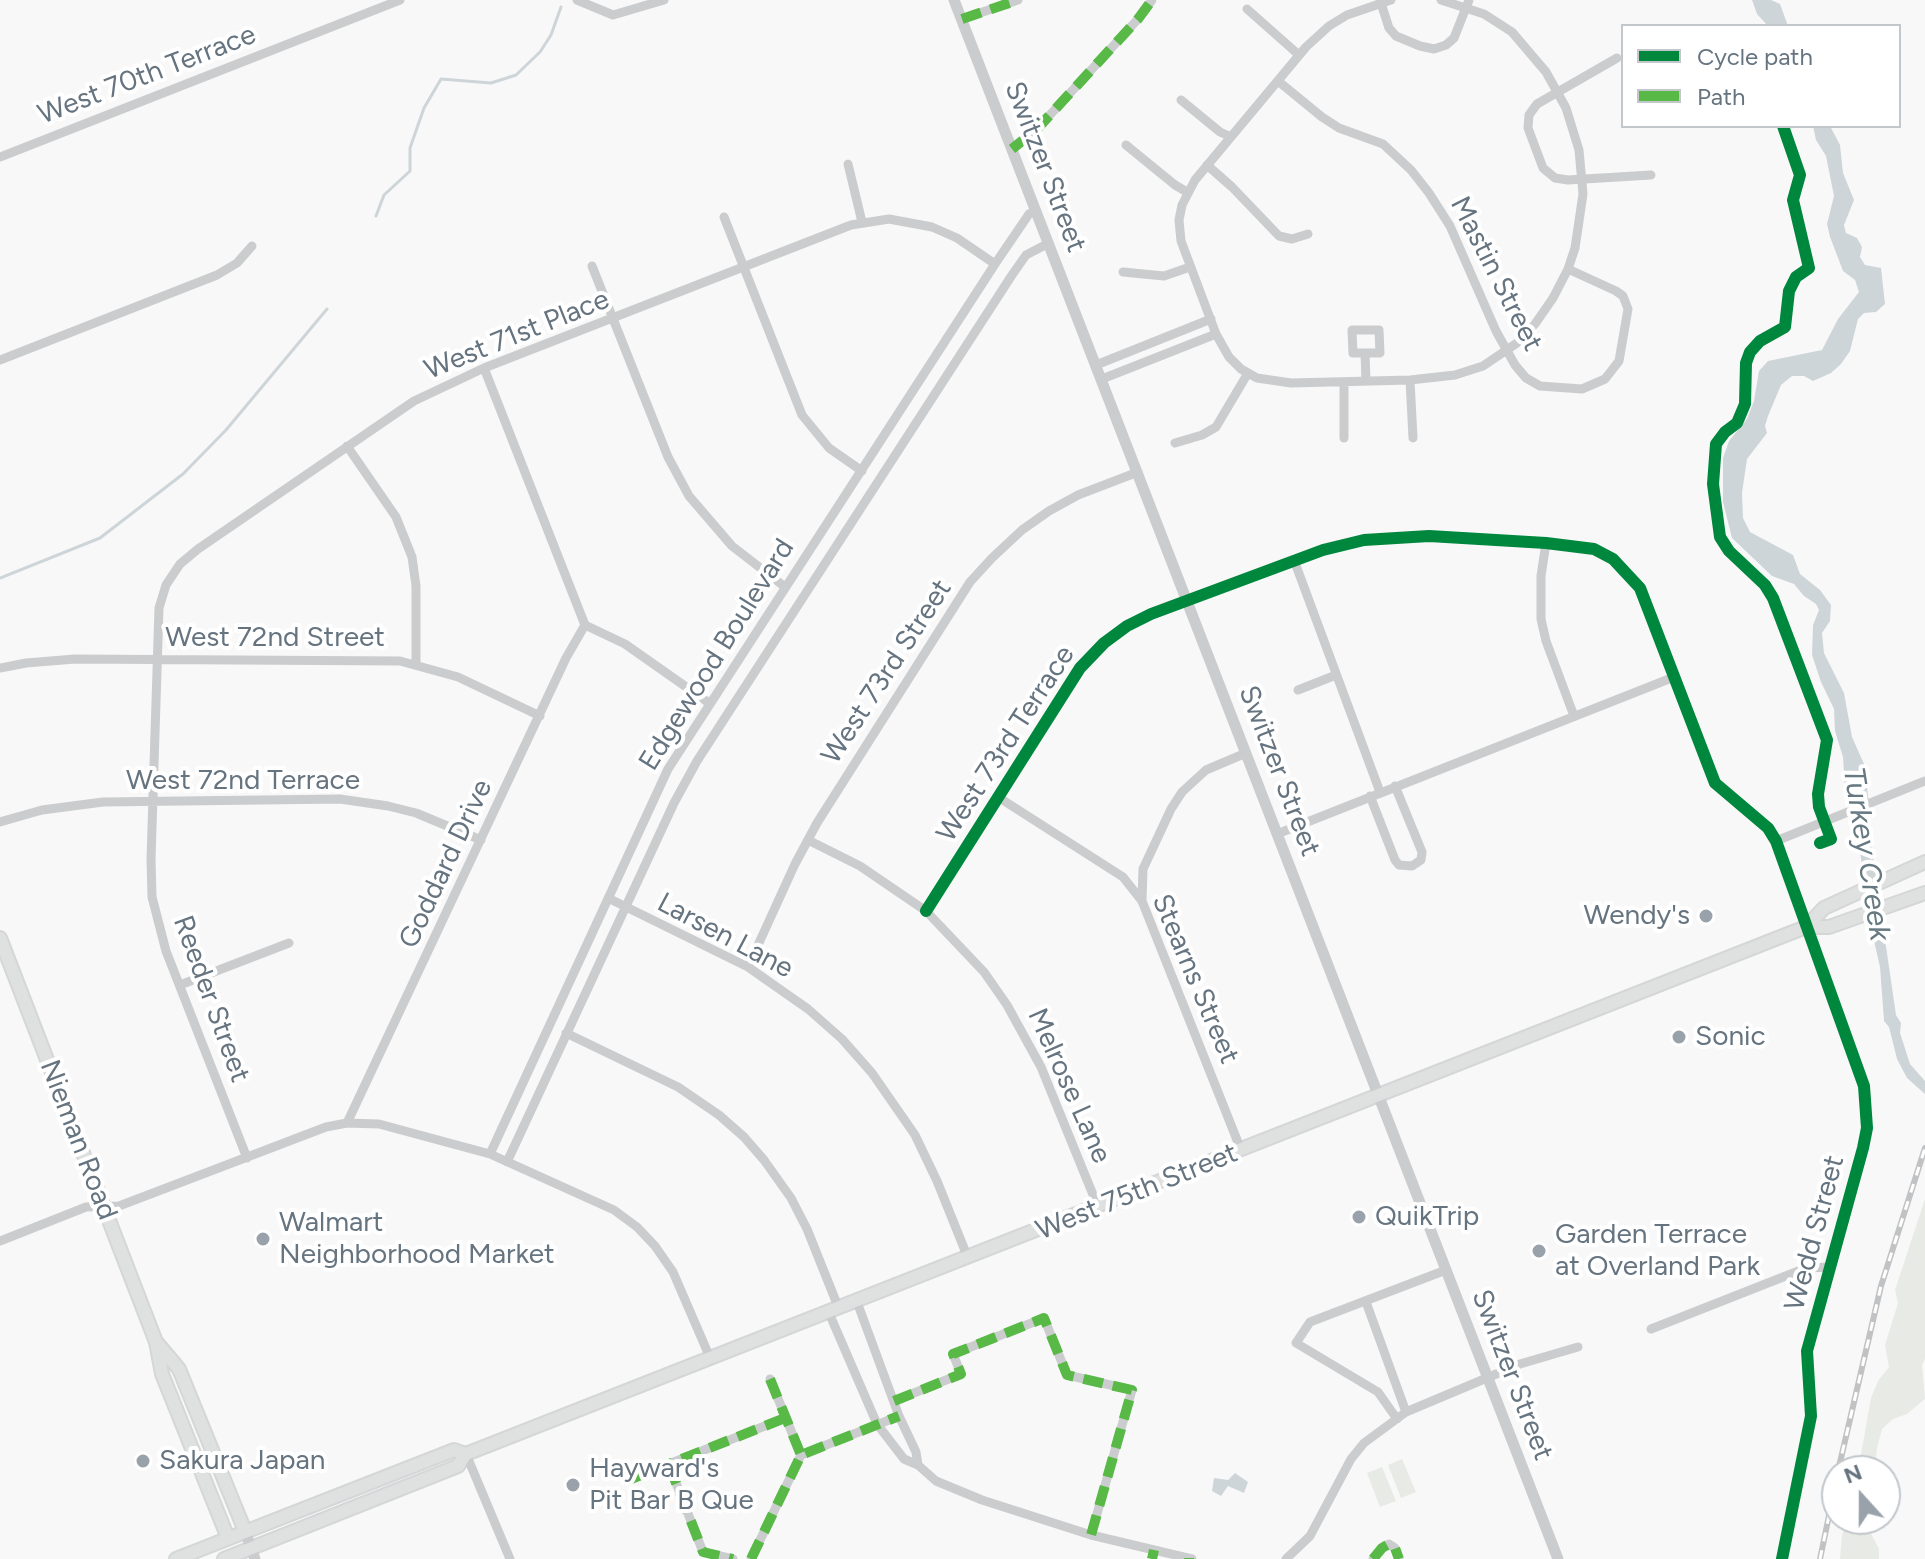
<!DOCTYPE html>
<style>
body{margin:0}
#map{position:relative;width:1925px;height:1559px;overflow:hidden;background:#f8f8f8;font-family:Figtree,sans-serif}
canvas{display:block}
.legend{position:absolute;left:1621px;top:24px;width:280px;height:104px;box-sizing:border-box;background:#fff;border:2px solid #c2c7cc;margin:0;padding:10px 14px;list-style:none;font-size:24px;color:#667480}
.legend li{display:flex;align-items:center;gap:16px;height:40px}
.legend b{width:40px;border:2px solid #c2c7cc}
.north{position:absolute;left:1821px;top:1455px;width:80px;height:80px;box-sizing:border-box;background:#fff;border:2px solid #c2c7cc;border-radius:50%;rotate:339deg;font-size:22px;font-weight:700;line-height:32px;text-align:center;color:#667480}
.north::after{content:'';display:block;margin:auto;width:28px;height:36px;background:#99a2aa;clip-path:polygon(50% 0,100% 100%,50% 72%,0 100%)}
</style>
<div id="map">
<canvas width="1925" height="1559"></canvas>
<ul class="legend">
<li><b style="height:10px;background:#00873e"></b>Cycle path</li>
<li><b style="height:10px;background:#58b947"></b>Path</li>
</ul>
<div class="north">N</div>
</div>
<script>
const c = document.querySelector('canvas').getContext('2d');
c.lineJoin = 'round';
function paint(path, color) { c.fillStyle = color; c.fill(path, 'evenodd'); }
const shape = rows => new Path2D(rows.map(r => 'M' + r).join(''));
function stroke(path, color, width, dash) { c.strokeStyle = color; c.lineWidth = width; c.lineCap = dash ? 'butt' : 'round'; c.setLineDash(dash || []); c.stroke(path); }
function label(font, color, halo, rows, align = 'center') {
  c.font = font + ' Figtree,sans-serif'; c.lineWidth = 8; c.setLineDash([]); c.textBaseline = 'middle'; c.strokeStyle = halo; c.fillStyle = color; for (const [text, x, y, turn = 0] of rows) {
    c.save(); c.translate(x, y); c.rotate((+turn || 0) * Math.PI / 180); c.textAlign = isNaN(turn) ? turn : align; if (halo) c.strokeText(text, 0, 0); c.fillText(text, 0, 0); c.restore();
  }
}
const green = shape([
 [1925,1199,1925,1359,1922,1365,1925,1399,1907,1414,1893,1419,1882,1429,1877,1448,1875,1471,1858,1471,1871,1398,1878,1381,1889,1367,1885,1345,1898,1303,1895,1290],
 [1402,1459,1416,1492,1401,1498,1388,1465],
 [1382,1467,1396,1501,1380,1507,1367,1473],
 [1847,1519,1869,1519,1869,1530,1879,1549,1879,1559,1840,1559,1842,1535]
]);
const water = shape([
 [1752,0,1771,0,1780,4,1788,26,1768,26,1757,14],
 [1813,126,1830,126,1840,145,1843,173,1854,200,1844,225,1846,233,1857,238,1862,247,1860,257,1865,265,1881,268,1885,304,1876,312,1864,313,1858,319,1850,351,1841,364,1831,373,1813,381,1804,376,1792,376,1781,385,1768,416,1765,426,1767,433,1747,459,1742,493,1743,518,1750,532,1793,555,1800,574,1820,590,1831,605,1830,621,1822,633,1824,653,1844,693,1852,737,1864,764,1870,811,1867,825,1885,917,1883,926,1896,1015,1901,1023,1900,1033,1910,1064,1925,1081,1925,1094,1907,1078,1897,1059,1889,1027,1884,1021,1880,967,1870,923,1859,844,1846,803,1843,757,1835,731,1834,709,1821,682,1812,655,1813,625,1819,610,1816,604,1804,596,1794,584,1772,576,1732,538,1723,502,1723,458,1729,441,1747,419,1754,401,1759,371,1768,361,1822,350,1838,319,1859,292,1855,280,1843,271,1830,237,1827,224,1834,196,1826,156,1816,140],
 [1235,1473,1248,1482,1244,1493,1228,1486,1221,1496,1212,1491,1214,1478,1228,1480]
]);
const stream = shape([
 [376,216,384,195,410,171,410,148,424,108,441,79,491,83,516,75,540,52,551,35,561,7],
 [0,578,100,538,183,474,226,430,327,309]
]);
const minor = shape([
 [577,0,613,15,664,0],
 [1380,0,1389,28,1396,36,1420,46,1434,49,1446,45,1454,38,1469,0],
 [1391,0,1347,15,1329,26,1306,47,1195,180,1182,205,1179,220,1181,241,1216,334,1229,357,1241,369,1257,378,1291,383,1410,380,1455,375,1483,366,1517,343,1535,324,1553,298,1568,269,1575,248,1583,194,1579,150,1566,108,1546,72,1512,32,1484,14,1441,0],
 [1247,9,1299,55],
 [962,19,1018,0],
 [1617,58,1537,104,1529,115,1528,128,1543,168,1555,178,1568,180,1651,175],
 [1278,81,1322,117,1339,128,1383,144,1411,170,1429,193,1450,226,1496,331,1515,365,1526,378,1540,386,1582,389,1605,379,1619,361,1628,309,1623,296,1616,291,1568,269],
 [1181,100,1220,132,1231,137],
 [1126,145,1175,185,1187,192],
 [1012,149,1037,129,1138,19,1152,0],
 [0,157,400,0],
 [848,164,862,222],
 [1207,165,1232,187,1279,236,1292,239,1308,234],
 [724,217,802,415,829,448,862,471],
 [592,266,668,457,689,496,732,546,785,587],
 [1123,272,1164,276,1190,267],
 [1365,353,1353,353,1352,330,1379,330,1380,353,1365,353,1366,381],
 [0,360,217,275,237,263,252,246],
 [1096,365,1211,319],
 [484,368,585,625,625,644,709,703],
 [1102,379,1216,334],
 [1410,380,1413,438],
 [1344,382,1344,438],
 [1175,443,1202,435,1216,427,1248,373],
 [347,446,396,517,412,557,416,586,416,664],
 [1546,543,1541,576,1541,619,1546,641,1574,716],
 [1294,560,1380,792],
 [0,668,26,663,75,659,400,661,458,677,540,716],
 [1298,690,1336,675],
 [1370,796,1395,860,1399,865,1412,866,1421,860,1422,852,1395,786],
 [998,797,1123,877,1142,901,1241,1150],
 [0,822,42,810,103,802,340,799,388,806,416,813,481,840],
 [1277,834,1674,677],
 [808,840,860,866,926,911,984,972,1007,1005,1041,1067,1098,1207],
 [1776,841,1925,781],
 [608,898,748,967,808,1009,842,1039,872,1073,915,1135,937,1181,968,1258],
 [1142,901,1143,869,1171,809,1182,792,1206,770,1246,753],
 [926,911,1080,668,1104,643,1127,626,1151,614,1323,550,1364,540,1429,536,1546,543,1594,549,1613,559,1640,588,1715,783,1768,828,1776,841,1864,1086,1867,1128,1863,1148,1807,1351,1811,1416,1782,1559],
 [748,967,795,864,817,823,970,582,992,558,1022,530,1049,511,1078,495,1138,472],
 [180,985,289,943],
 [566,1033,678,1087,719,1115,744,1137,764,1160,791,1198,807,1229,839,1309],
 [347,1123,566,658,585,625],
 [490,1154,668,769,995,264,1029,214,1036,211],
 [247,1158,166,951,152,897,151,859,159,608,166,585,180,564,198,549,414,401,484,368,851,225,889,219,932,227,957,238,995,264],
 [507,1162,674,803,697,761,1012,275,1026,255,1049,243],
 [0,1241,86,1207,119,1206,326,1127,347,1123,379,1124,490,1154,614,1210,637,1227,655,1246,673,1272,711,1360],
 [857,1302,899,1416,916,1452,918,1465],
 [1366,1302,1406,1412],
 [829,1313,877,1424,904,1459,918,1465,936,1481,982,1500,1091,1535,1192,1559],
 [1651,1329,1806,1268,1830,1267],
 [770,1379,801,1455],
 [894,1401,961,1374,953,1354,1044,1318,1067,1375,1132,1390,1091,1535],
 [1397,1419,1378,1392,1296,1343,1310,1322,1446,1270],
 [466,1454,510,1559],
 [669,1465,703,1552,733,1559],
 [626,1481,785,1418],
 [751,1559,801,1455,899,1416],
 [1286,1559,1310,1536,1351,1459,1364,1443,1406,1412,1520,1364,1578,1347],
 [1373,1559,1382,1548,1389,1544,1395,1548,1399,1559]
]);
const tertiary = shape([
 [954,0,1558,1559],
 [245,1531,255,1559]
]);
const secondary = shape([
 [1806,927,1824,908,1925,862],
 [0,938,156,1342,162,1374,228,1538],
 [158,1344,179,1369,245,1531],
 [176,1559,454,1450,466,1454],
 [224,1559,458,1466,466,1454,1788,934,1806,927,1829,927,1925,893]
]);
const rail = shape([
 [1838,1471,1881,1286,1925,1148],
 [1820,1559,1837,1477]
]);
const quiet = shape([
 [962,19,1018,0],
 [1012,149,1037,129,1138,19,1152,0],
 [770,1379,801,1455],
 [894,1401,961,1374,953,1354,1044,1318,1067,1375,1132,1390,1091,1535],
 [669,1465,703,1552,733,1559],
 [626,1481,785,1418],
 [751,1559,801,1455,899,1416],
 [1152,1559,1154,1550],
 [1189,1559,1189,1558],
 [1373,1559,1382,1548,1389,1544,1395,1548,1399,1559]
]);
const cycleway = shape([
 [1783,126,1800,175,1793,200,1809,268,1796,277,1789,291,1785,327,1760,341,1750,352,1746,363,1745,404,1737,423,1725,432,1716,444,1713,484,1720,537,1729,551,1765,585,1773,598,1827,740,1818,794,1819,807,1831,839,1820,843],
 [926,911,1080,668,1104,643,1127,626,1151,614,1323,550,1364,540,1429,536,1546,543,1594,549,1613,559,1640,588,1715,783,1768,828,1776,841,1864,1086,1867,1128,1863,1148,1807,1351,1811,1416,1782,1559]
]);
const markers = [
 [1706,916,8,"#99a2aa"],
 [1679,1037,8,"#99a2aa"],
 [1359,1217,8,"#99a2aa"],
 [263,1239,8,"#99a2aa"],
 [1539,1251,8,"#99a2aa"],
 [143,1461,8,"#99a2aa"],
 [573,1485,8,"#99a2aa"]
];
const streetNames = [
 ["West 70th Terrace",147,75,-21],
 ["Switzer Street",1045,167,69],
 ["Mastin Street",1496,274,63],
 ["West 71st Place",517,335,-22],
 ["West 72nd Street",275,638],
 ["Edgewood Boulevard",717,655,-58],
 ["West 73rd Street",887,672,-57],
 ["West 73rd Terrace",1006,744,-57],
 ["Switzer Street",1279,771,69],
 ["West 72nd Terrace",243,781],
 ["Goddard Drive",446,864,-65],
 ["Larsen Lane",725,936,28],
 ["Stearns Street",1195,979,67],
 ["Reeder Street",211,999,70],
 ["Melrose Lane",1069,1086,66],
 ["Nieman Road",78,1140,69],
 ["West 75th Street",1137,1192,-22],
 ["Wedd Street",1815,1233,-75],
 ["Switzer Street",1512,1375,69]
];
const poiNames = [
 ["Wendy's",1690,916,"right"],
 ["Sonic",1695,1037],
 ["QuikTrip",1375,1217],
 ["Walmart",279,1223],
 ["Neighborhood Market",279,1255],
 ["Garden Terrace",1555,1235],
 ["at Overland Park",1555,1267],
 ["Sakura Japan",159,1461],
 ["Hayward's",589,1469],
 ["Pit Bar B Que",589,1501]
];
const waterNames = [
 ["Turkey Creek",1866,854,81]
];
paint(green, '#e7eae5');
paint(water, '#ced5d8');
stroke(stream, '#ced5d8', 3);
stroke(secondary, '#d5d6d7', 16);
stroke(minor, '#cbcccd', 9);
stroke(tertiary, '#cbcccd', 11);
stroke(secondary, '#dfe0e0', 12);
stroke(rail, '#c1c2c4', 6);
stroke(rail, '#fff', 3, [9]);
stroke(quiet, '#58b947', 10, [20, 10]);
stroke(cycleway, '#00873e', 12);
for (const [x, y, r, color] of markers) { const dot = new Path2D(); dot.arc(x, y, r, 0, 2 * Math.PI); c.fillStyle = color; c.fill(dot); stroke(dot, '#fff', 3); }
label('28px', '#667480', '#fff', streetNames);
label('28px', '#667480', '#fff', poiNames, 'left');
label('italic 30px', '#667981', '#fff', waterNames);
</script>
